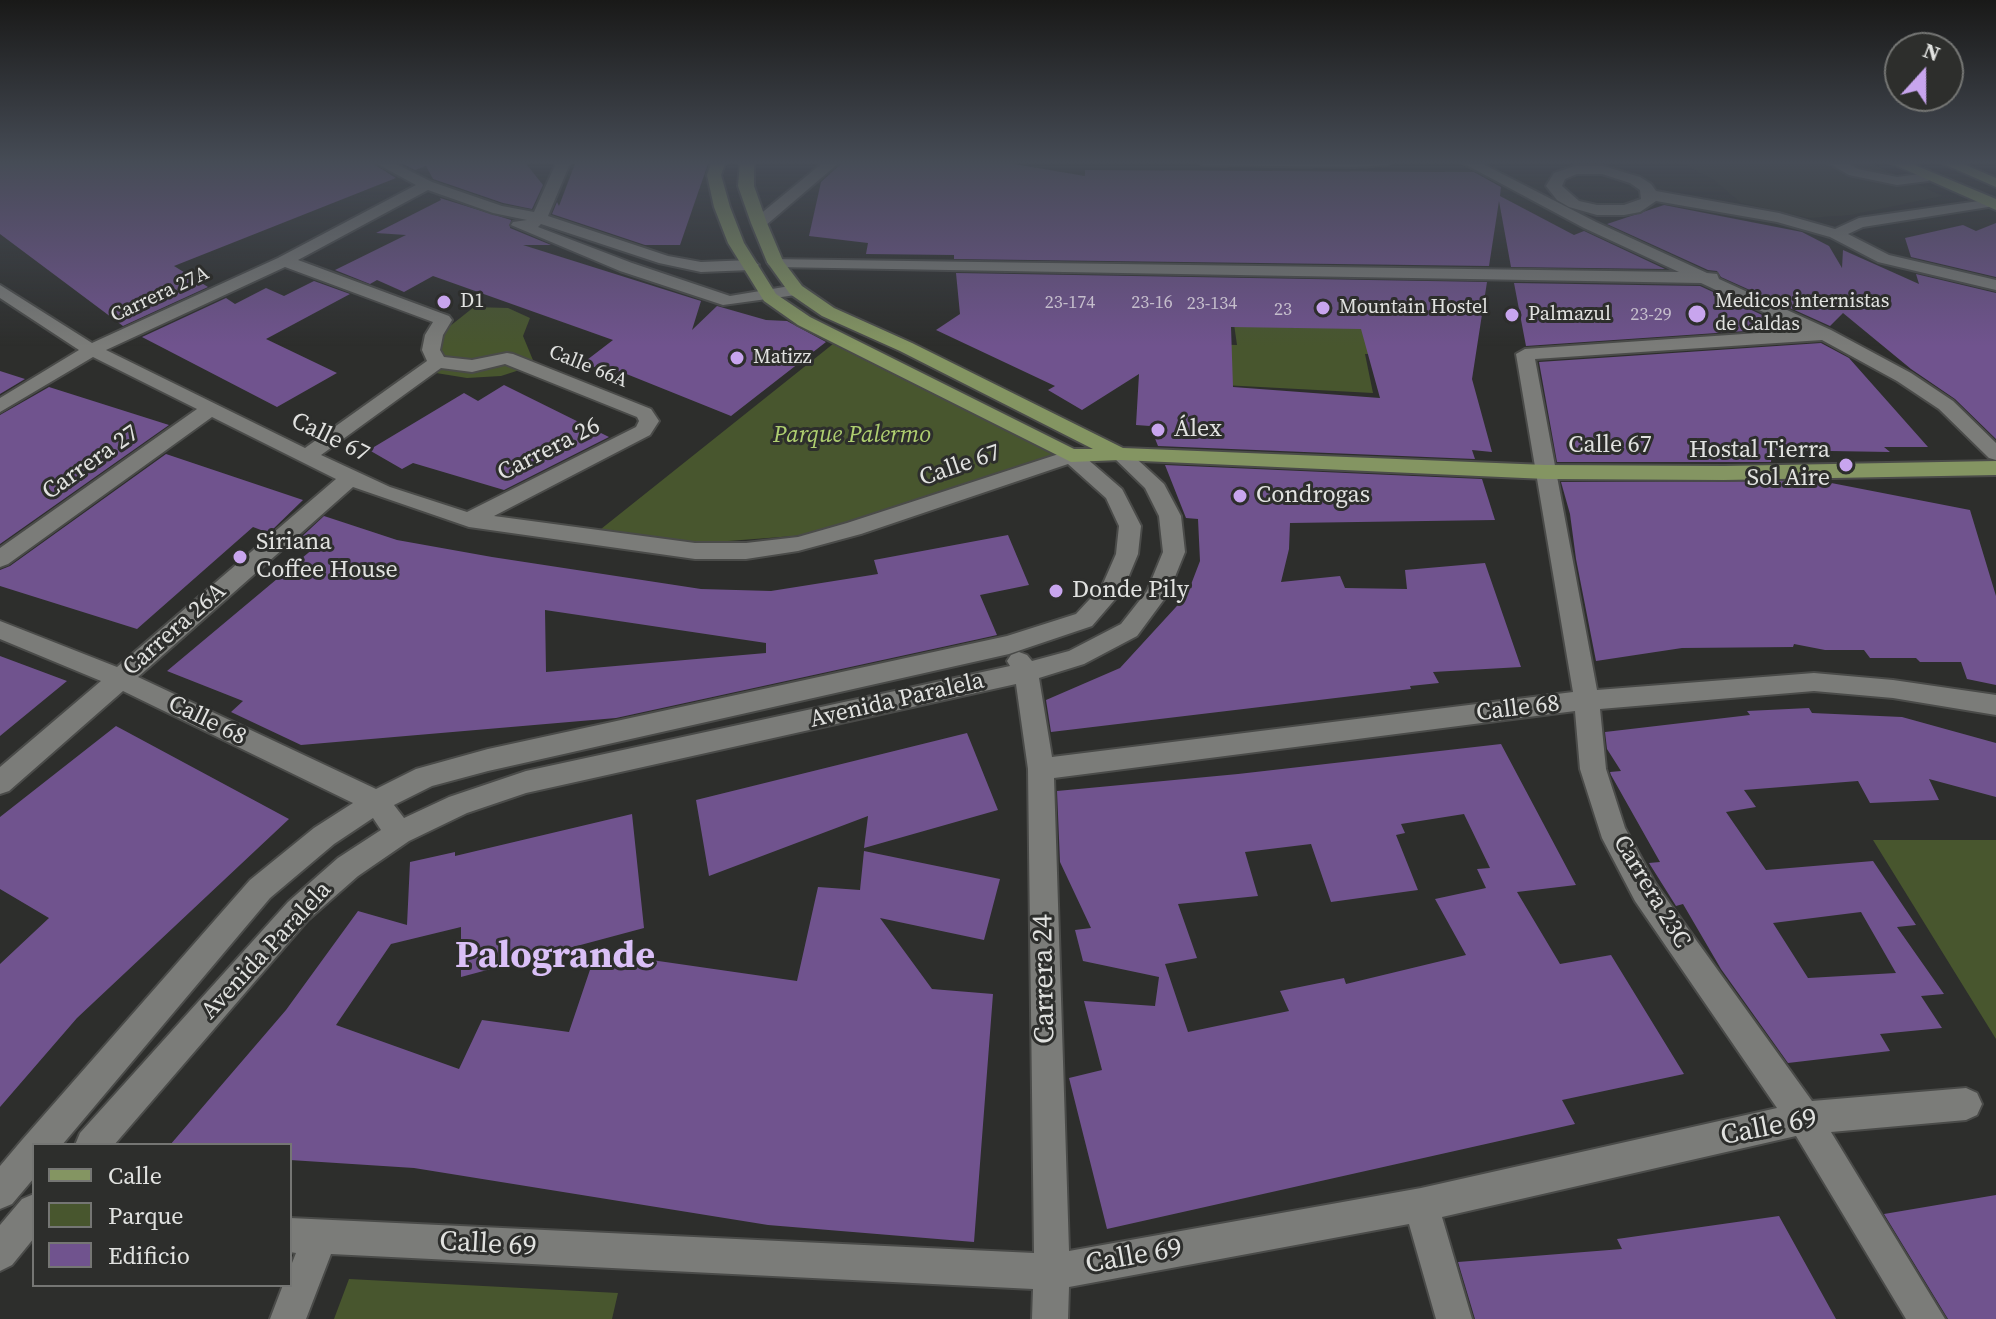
<!DOCTYPE html>
<meta charset="utf-8">
<style>
body{margin:0}
#map{position:relative;width:1996px;height:1319px;overflow:hidden;background:#2d2e2c;font-family:"Source Serif 4",serif}
canvas{display:block}
.legend{position:absolute;left:32px;top:1143px;width:260px;height:144px;box-sizing:border-box;background:#2d2e2c;border:2px solid #757674;margin:0;padding:10px 14px;list-style:none;font-size:24px;color:#e1e2e0}
.legend li{display:flex;align-items:center;gap:16px;height:40px}
.legend b{width:40px;border:2px solid #757674}
.north{position:absolute;left:1884px;top:32px;width:80px;height:80px;box-sizing:border-box;background:#2d2e2c;border:2px solid #757674;border-radius:50%;rotate:21deg;font-size:22px;font-weight:700;line-height:32px;text-align:center;color:#e1e2e0}
.north::after{content:'';display:block;margin:auto;width:28px;height:36px;background:#c8a5ee;clip-path:polygon(50% 0,100% 100%,50% 72%,0 100%)}
</style>
<div id="map">
<canvas width="1996" height="1319"></canvas>
<ul class="legend">
<li><b style="height:10px;background:#849562"></b>Calle</li>
<li><b style="height:22px;background:#48562e"></b>Parque</li>
<li><b style="height:22px;background:#70538e"></b>Edificio</li>
</ul>
<div class="north">N</div>
</div>
<script>
const c = document.querySelector('canvas').getContext('2d');
c.lineJoin = 'round';
function paint(path, color) { c.fillStyle = color; c.fill(path, 'evenodd'); }
const shape = rows => new Path2D(rows.map(r => 'M' + r).join(''));
function stroke(path, color, width, dash) { c.strokeStyle = color; c.lineWidth = width; c.lineCap = dash ? 'butt' : 'round'; c.setLineDash(dash || []); c.stroke(path); }
function label(font, color, halo, rows, align = 'center') {
  c.font = font + ' "Source Serif 4",serif'; c.lineWidth = 6; c.setLineDash([]); c.textBaseline = 'middle'; c.strokeStyle = halo; c.fillStyle = color; for (const [text, x, y, turn = 0] of rows) {
    c.save(); c.translate(x, y); c.rotate((+turn || 0) * Math.PI / 180); c.textAlign = isNaN(turn) ? turn : align; if (halo) c.strokeText(text, 0, 0); c.fillText(text, 0, 0); c.restore();
  }
}
const built = shape([
 [1679,161,1866,161,1943,196,1850,215,1809,218,1741,203,1714,180]
]);
const green = shape([
 [474,307,508,308,530,318,523,336,535,365,501,376,467,378,436,373,426,358,445,330],
 [1234,324,1305,328,1406,326,1440,353,1365,354,1373,393,1204,384,1197,344,1237,345],
 [843,336,1071,456,807,535,689,544,601,529],
 [1873,840,1996,840,1996,1039],
 [349,1279,618,1293,612,1319,334,1319]
]);
const building = shape([
 [0,161,369,161,396,178,174,266,208,287,123,326,0,234],
 [397,161,524,161,543,185,532,209,503,203,433,179,426,166,415,170],
 [576,161,709,161,680,245,645,245,552,214,557,202,559,206],
 [844,161,997,161,1085,176,1085,170,1474,172,1501,187,1500,196,1574,235,1584,231,1665,269,1511,267,1499,201,1489,266,954,259,954,255,866,254,868,243,809,236,821,182],
 [440,198,511,220,510,228,551,245,523,245,701,301,692,330,717,306,766,320,787,321,826,342,731,416,619,371,615,374,583,363,613,340,433,276,404,292,377,280,370,284,335,270,406,235,376,233,441,200],
 [1664,205,1802,232,1829,246,1842,268,1843,250,1919,284,1916,274,1996,293,1996,439,1955,399,1911,369,1843,313,1830,326,1721,277,1717,271,1708,270,1607,224],
 [1996,223,1996,277,1911,257,1905,238,1963,225,1976,231],
 [956,273,1487,282,1472,379,1492,452,1472,450,1475,459,1158,446,1150,426,1136,425,1139,374,1082,410,1048,390,1055,386,936,330,960,314],
 [1231,327,1361,329,1380,398,1233,387],
 [314,281,350,294,266,339,337,373,277,407,142,337,226,298,235,304,266,288,284,296],
 [1514,283,1700,286,1790,328,1526,346],
 [1821,343,1849,358,1928,447,1884,447,1890,452,1772,450,1771,462,1557,462,1539,362],
 [0,371,25,379,0,394],
 [504,385,609,437,504,490,413,463,402,469,369,450,464,393,478,401],
 [49,387,169,425,0,544,0,415],
 [166,454,303,500,269,533,253,527,137,629,0,586,0,570,10,566],
 [1165,465,1482,479,1495,520,1290,523,1289,549,1281,582,1340,576,1345,588,1407,589,1405,570,1485,563,1521,667,1433,672,1439,683,1410,686,1411,689,1051,732,1046,700,1120,668,1187,595,1200,561,1198,519,1186,518],
 [1821,481,1970,510,1996,596,1996,685,1967,679,1961,662,1920,662,1916,658,1870,658,1864,650,1825,650,1794,644,1793,647,1682,648,1596,661,1576,559,1570,514,1561,482],
 [324,516,397,540,492,557,701,589,771,591,878,574,874,560,1008,535,1029,585,980,595,997,635,979,639,616,718,301,745,231,712,243,701,167,671,314,548,296,542],
 [545,610,766,643,766,653,546,672],
 [0,656,67,681,0,736],
 [1809,708,1812,713,1902,717,1996,743,1996,797,1929,779,1939,800,1870,803,1858,781,1744,790,1756,807,1726,812,1766,870,1873,861,1916,925,1897,927,1944,994,1921,996,1942,1028,1880,1034,1890,1051,1788,1063,1721,969,1683,904,1676,906,1649,863,1660,862,1611,775,1610,772,1621,771,1607,749,1605,732,1750,715,1747,711],
 [1861,912,1896,973,1808,978,1773,923],
 [116,726,289,819,77,1018,0,1107,0,964,49,918,0,889,0,817],
 [967,733,998,810,864,848,868,816,709,876,696,800],
 [1501,744,1576,885,1517,892,1560,964,1611,955,1684,1074,1562,1100,1575,1124,1107,1229,1069,1078,1102,1070,1084,1001,1155,1006,1159,977,1083,961,1075,930,1091,928,1060,862,1057,791,1238,774],
 [1464,814,1490,868,1477,869,1486,888,1435,899,1466,955,1346,984,1344,978,1280,991,1289,1011,1188,1032,1165,964,1197,958,1178,904,1258,896,1245,852,1311,844,1331,902,1418,890,1396,835,1405,833,1401,824],
 [632,814,644,928,461,977,461,927,391,944,336,1025,459,1069,482,1020,569,1032,596,952,797,981,818,887,860,890,864,851,1000,879,984,940,880,918,932,989,993,994,974,1242,768,1225,414,1168,290,1160,290,1145,170,1145,286,1010,358,911,407,925,410,862,455,852,455,856],
 [1996,1195,1996,1319,1948,1319,1884,1214],
 [1779,1216,1836,1319,1475,1319,1458,1262,1622,1249,1617,1239]
]);
const minor = shape([
 [372,161,390,161,432,182,502,206,534,212,557,161,571,161,548,216,668,256,701,262,751,260,759,265,751,270,701,272,659,263,541,224,538,227,632,263,730,296,796,285,804,290,796,295,723,305,620,271,511,225,513,222,527,220,493,213,428,190,298,260,449,316,452,320,443,335,440,350,444,357,472,360,507,353,513,354,651,409,659,421,650,435,494,516,695,543,746,543,798,537,847,523,1071,450,1078,451,1122,489,1141,526,1138,554,1123,590,1092,626,1009,654,488,771,432,786,394,805,404,818,449,797,526,771,1010,666,1007,661,1011,655,1019,652,1027,655,1032,661,1069,651,1121,624,1147,591,1163,552,1159,516,1145,488,1110,454,1120,448,1127,450,1164,484,1181,516,1185,552,1168,594,1137,636,1084,664,1039,678,1052,757,1573,692,1516,354,1525,349,1802,330,1701,283,775,267,769,265,767,262,769,259,1679,272,1584,228,1459,161,1477,161,1596,222,1707,273,1717,274,1719,279,1831,330,1911,373,1953,401,1996,443,1996,460,1989,458,1939,409,1897,381,1822,340,1535,359,1597,690,1814,673,1893,680,1996,695,1996,715,1893,698,1814,691,1600,709,1606,769,1625,828,1655,883,1812,1101,1966,1088,1977,1093,1982,1104,1977,1115,1966,1120,1831,1132,1945,1319,1906,1319,1796,1136,1442,1217,1472,1319,1436,1319,1409,1224,1069,1287,1068,1319,1032,1319,1033,1289,331,1254,306,1319,270,1319,283,1285,290,1285,290,1268,296,1253,290,1252,290,1218,1034,1253,1028,769,1016,684,526,793,467,813,409,841,358,876,308,920,114,1145,75,1145,80,1133,288,902,338,858,381,830,373,818,334,844,270,898,62,1145,34,1145,34,1178,12,1204,0,1209,0,1166,22,1140,250,880,314,828,353,803,123,691,9,791,0,794,0,767,101,681,0,639,0,621,117,667,336,479,212,417,8,564,0,567,0,548,197,409,93,357,0,412,0,398,79,350,0,298,0,285,92,343,278,258,416,185,372,161],
 [285,267,433,322,425,335,422,350,427,361,305,448,106,350,285,267],
 [505,364,637,417,639,421,636,427,467,512,390,487,321,455,441,368,472,372,505,364],
 [1068,464,1106,498,1119,526,1116,554,1102,586,1076,614,1007,636,488,749,416,769,376,789,138,677,353,487,469,527,695,559,746,559,798,551,861,534,1068,464],
 [1575,711,1580,769,1602,838,1635,901,1777,1108,1421,1188,1069,1251,1054,778,1575,711],
 [825,161,841,161,765,226,753,226,753,220,825,161],
 [1196,161,1394,161,1387,165,1355,167,1203,165,1196,161],
 [1825,161,1843,161,1858,169,1897,177,1928,173,1935,177,1928,181,1897,185,1849,175,1825,161],
 [1575,166,1603,166,1640,177,1651,184,1656,191,1779,213,1835,229,1859,218,1993,199,1993,205,1988,207,1863,227,1848,234,1889,255,1996,280,1996,290,1878,262,1830,237,1777,222,1656,201,1640,212,1624,215,1597,215,1569,207,1557,200,1546,186,1554,173,1575,166],
 [1577,174,1602,174,1630,183,1640,190,1641,199,1624,205,1597,205,1579,201,1562,186,1565,179,1577,174],
 [34,1194,34,1238,12,1265,0,1271,0,1225,22,1199,34,1194]
]);
const major = shape([
 [712,161,726,161,721,175,730,207,744,243,776,294,810,317,1074,449,1093,449,900,351,822,316,790,294,767,262,751,223,738,186,740,161,754,161,754,186,767,223,783,261,802,286,834,308,912,343,1123,448,1546,465,1724,466,1996,461,1996,475,1724,480,1546,479,1120,460,1071,462,798,325,764,301,728,243,714,207,707,175,712,161],
 [1886,161,1905,161,1996,199,1996,210,1886,161],
 [1937,161,1956,161,1996,178,1996,187,1937,161]
]);
const markers = [
 [444,302,8,"#c8a5ee"],
 [1323,308,8,"#c8a5ee"],
 [1697,314,10,"#c8a5ee"],
 [1512,315,8,"#c8a5ee"],
 [737,358,8,"#c8a5ee"],
 [1158,430,8,"#c8a5ee"],
 [1846,465,8,"#c8a5ee"],
 [1240,496,8,"#c8a5ee"],
 [240,557,8,"#c8a5ee"],
 [1056,591,8,"#c8a5ee"]
];
const farNumbernames = [
 ["23-174",1070,303],
 ["23-16",1152,303],
 ["23-134",1212,304],
 ["23",1283,310],
 ["23-29",1651,315]
];
const farStreetnames = [
 ["Carrera 27A",160,295,-25],
 ["Calle 66A",588,367,22]
];
const farPoinames = [
 ["D1",460,302],
 ["Medicos internistas",1715,302],
 ["de Caldas",1715,325],
 ["Mountain Hostel",1339,308],
 ["Palmazul",1528,315],
 ["Matizz",753,358]
];
const poiNames = [
 ["Álex",1174,430],
 ["Hostal Tierra",1830,451,"right"],
 ["Sol Aire",1830,479,"right"],
 ["Condrogas",1256,496],
 ["Siriana",256,543],
 ["Coffee House",256,571],
 ["Donde Pily",1072,591]
];
const parkNames = [
 ["Parque Palermo",852,436]
];
const streetNames = [
 ["Calle 67",330,438,26],
 ["Calle 67",1610,446],
 ["Carrera 26",549,450,-27],
 ["Carrera 27",91,463,-35],
 ["Calle 67",960,466,-19],
 ["Carrera 26A",175,630,-41],
 ["Avenida Paralela",897,701,-13],
 ["Calle 68",1518,709,-7],
 ["Calle 68",207,721,26],
 ["Carrera 23C",1651,892,59],
 ["Avenida Paralela",267,951,-47]
];
const nearStreetnames = [
 ["Carrera 24",1045,979,-91],
 ["Calle 69",1769,1128,-11],
 ["Calle 69",488,1245,3],
 ["Calle 69",1134,1257,-10]
];
const nearDistrictnames = [
 ["Palogrande",555,957]
];
paint(built, '#32352d');
paint(green, '#48562e');
paint(building, '#70538e');
stroke(minor, '#4a4b49', 4);
stroke(major, '#4a4b49', 4);
paint(minor, '#7b7c79');
paint(major, '#849562');
const sky = c.createLinearGradient(0, 0, 0, 346);
sky.addColorStop(0, '#191918');
sky.addColorStop(0.47, '#464c56');
sky.addColorStop(1, '#464c5600');
c.fillStyle = sky;
c.fillRect(0, 0, 1996, 346);
for (const [x, y, r, color] of markers) { const dot = new Path2D(); dot.arc(x, y, r, 0, 2 * Math.PI); c.fillStyle = color; c.fill(dot); stroke(dot, '#2d2e2c', 3); }
label('18px', '#c5becc', null, farNumbernames);
label('20px', '#e1e2e0', '#2d2e2c', farStreetnames);
label('20px', '#e1e2e0', '#2d2e2c', farPoinames, 'left');
label('24px', '#e1e2e0', '#2d2e2c', poiNames, 'left');
label('italic 24px', '#afcf70', '#2d2e2c', parkNames);
label('24px', '#e1e2e0', '#2d2e2c', streetNames);
label('28px', '#e1e2e0', '#2d2e2c', nearStreetnames);
label('bold 38px', '#dac0f7', '#2d2e2c', nearDistrictnames);
</script>
